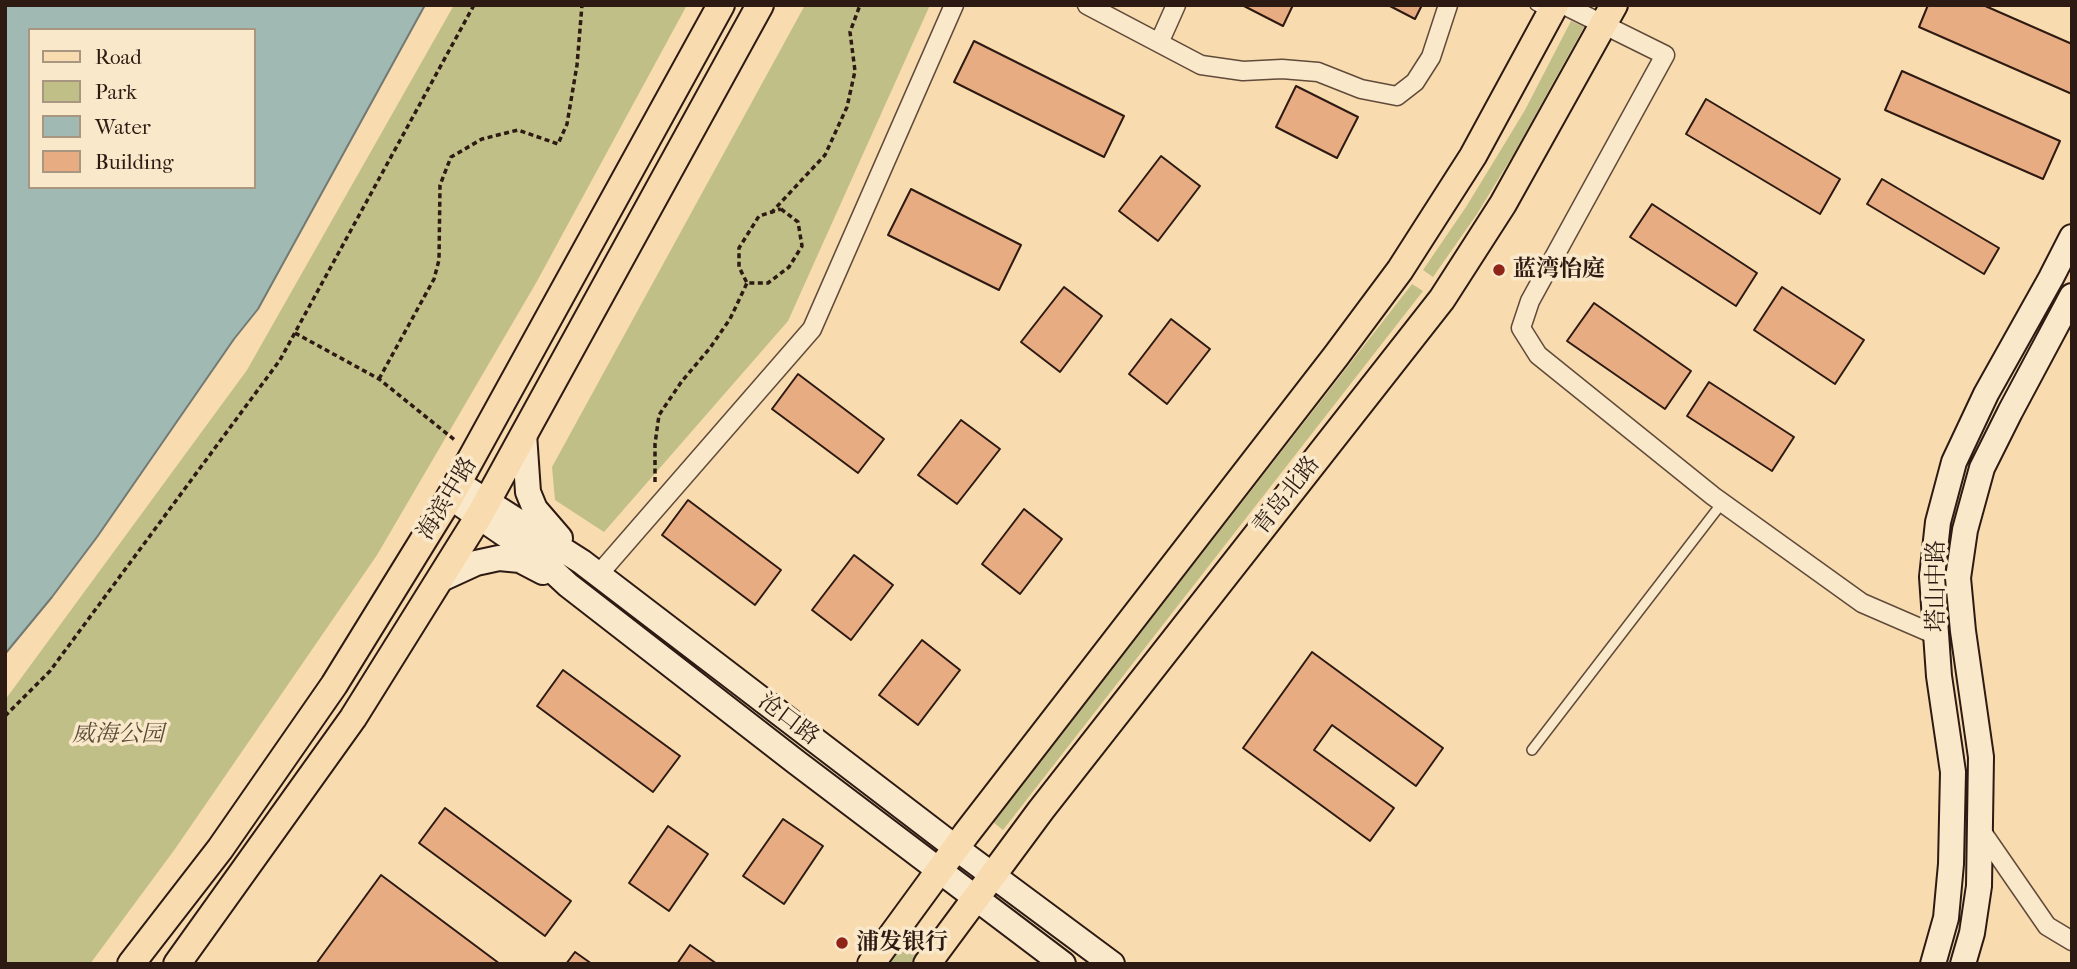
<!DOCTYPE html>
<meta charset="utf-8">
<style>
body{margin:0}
#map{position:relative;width:2077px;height:969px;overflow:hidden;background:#f8dbae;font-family:"IM FELL French Canon",serif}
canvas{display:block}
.frame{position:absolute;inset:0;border:7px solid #2d1a13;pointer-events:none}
.legend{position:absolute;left:28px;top:28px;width:228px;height:161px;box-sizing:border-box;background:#fae8ca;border:2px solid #a89681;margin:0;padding:9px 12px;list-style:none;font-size:21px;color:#2d1a13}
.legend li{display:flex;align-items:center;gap:14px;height:35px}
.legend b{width:35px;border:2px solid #a89681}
</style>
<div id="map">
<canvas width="2077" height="969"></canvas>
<div class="frame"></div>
<ul class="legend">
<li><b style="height:9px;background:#f8dbae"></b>Road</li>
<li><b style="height:19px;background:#c1bf88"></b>Park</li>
<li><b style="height:19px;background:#a0b9b3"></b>Water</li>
<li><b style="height:19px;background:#e8ac82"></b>Building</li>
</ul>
</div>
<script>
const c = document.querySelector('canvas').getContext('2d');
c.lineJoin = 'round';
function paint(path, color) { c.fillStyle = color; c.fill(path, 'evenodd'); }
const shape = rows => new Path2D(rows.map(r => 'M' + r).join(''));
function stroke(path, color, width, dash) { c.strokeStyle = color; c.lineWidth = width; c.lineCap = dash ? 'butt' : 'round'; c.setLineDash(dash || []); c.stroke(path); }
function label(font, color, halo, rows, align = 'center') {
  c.font = font + ' "IM FELL French Canon","Noto Serif SC",serif'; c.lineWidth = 7; c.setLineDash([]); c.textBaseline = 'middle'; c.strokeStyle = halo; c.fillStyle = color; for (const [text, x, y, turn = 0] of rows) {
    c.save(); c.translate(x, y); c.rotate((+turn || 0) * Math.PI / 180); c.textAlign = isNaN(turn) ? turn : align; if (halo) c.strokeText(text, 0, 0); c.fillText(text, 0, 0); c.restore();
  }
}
const green = shape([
 [454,5,687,5,536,283,377,555,175,849,90,964,5,964,5,700,247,370],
 [805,5,930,5,788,321,604,532,555,500,552,467],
 [1571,21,1584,27,1513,155,1477,214,1433,277,1423,270,1466,207,1502,148,1525,110],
 [1412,284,1423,291,1003,830,993,822],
 [909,930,930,943,915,964,884,964]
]);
const water = shape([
 [5,5,425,5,258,309,234,339,97,537,52,597,5,654,5,5],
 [30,30,254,30,254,187,30,187,30,30]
]);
const building = shape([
 [1242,5,1293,5,1283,26,1242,5],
 [1388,5,1422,5,1415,19,1388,5],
 [1928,5,1983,5,2072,44,2072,94,1919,27,1928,5],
 [974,41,1124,116,1104,157,954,82,974,41],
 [1902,71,2060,141,2043,179,1885,110,1902,71],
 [1296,86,1358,117,1337,158,1276,127,1296,86],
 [1706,99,1840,179,1820,214,1686,134,1706,99],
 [1161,156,1200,186,1158,241,1119,211,1161,156],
 [1882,179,1999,248,1984,274,1867,204,1882,179],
 [911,189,1021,245,999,290,888,235,911,189],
 [1652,204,1757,273,1736,306,1630,237,1652,204],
 [1064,287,1102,316,1060,372,1021,342,1064,287],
 [1782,287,1864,340,1835,384,1754,330,1782,287],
 [1594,303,1691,371,1665,409,1567,341,1594,303],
 [1171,319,1210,349,1167,404,1129,374,1171,319],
 [798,374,884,439,858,473,772,409,798,374],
 [1709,382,1794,437,1772,471,1687,416,1709,382],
 [961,420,1000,449,957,504,918,475,961,420],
 [688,500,781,570,755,605,662,535,688,500],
 [1024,509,1062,539,1020,594,982,564,1024,509],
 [854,555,893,585,851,640,812,610,854,555],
 [922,640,960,670,918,725,879,695,922,640],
 [1312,652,1443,748,1416,786,1332,725,1314,750,1394,808,1370,841,1243,748,1312,652],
 [563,670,680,756,653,792,537,706,563,670],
 [445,808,571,901,545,936,419,843,445,808],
 [783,819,823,846,784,904,743,876,783,819],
 [668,826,708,854,669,911,629,883,668,826],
 [381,875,500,964,316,964,381,875],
 [690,945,717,964,677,964,690,945],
 [575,952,592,964,566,964,575,952]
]);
const path = shape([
 [781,209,798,222,802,246,789,267,768,283,747,283,739,267,739,248,759,216,781,209],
 [771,213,825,155,847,107,855,71,850,32,860,5],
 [295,333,379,379,456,441],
 [379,379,434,279,439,260,440,185,451,157,482,139,518,130,558,144,567,124,577,65,582,5],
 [655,482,655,444,659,415,682,381,710,348,730,319,747,283],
 [5,716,50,671,280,360,474,5]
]);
const service = shape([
 [1535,5,1549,13],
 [1532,750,1722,503]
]);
const minor = shape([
 [1087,5,1201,65,1243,71,1282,69,1318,72,1361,89,1397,96,1415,82,1431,57,1448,5],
 [1564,5,1665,55,1530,301,1521,328,1538,355,1713,496,1862,603,1936,635],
 [1159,43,1176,5],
 [598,575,812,329,954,5],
 [1980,829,2047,926,2072,941]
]);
const secondary = shape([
 [524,434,528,492,535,509,560,538],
 [458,483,582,562,956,848,1112,964],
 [462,505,538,557,568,585,796,762,1063,964],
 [439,580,476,563,499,558,520,560,543,572],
 [1933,964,1946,918,1951,864,1953,772,1939,676,1932,577,1938,522,1954,462,1986,394,2051,278,2072,237],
 [1963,964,1972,933,1979,886,1981,757,1963,631,1958,578,1965,530,1982,468,2010,412,2072,296]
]);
const primary = shape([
 [131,964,220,849,334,685,450,497,721,5],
 [177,964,353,718,479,516,760,5],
 [871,964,966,834,1336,356,1400,270,1473,156,1555,5],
 [927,964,1041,810,1442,299,1503,204,1614,5]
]);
const markers = [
 [1499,270,7,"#8f2418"],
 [842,943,7,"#8f2418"]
];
const poiNames = [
 ["蓝湾怡庭",1513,270],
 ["浦发银行",856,943]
];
const streetNames = [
 ["青岛北路",1287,496,-52],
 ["海滨中路",448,499,-59],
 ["塔山中路",1937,586,-90],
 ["沧口路",788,720,37]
];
const parkNames = [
 ["威海公园",118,735]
];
paint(green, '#c1bf88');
paint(water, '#a0b9b3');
stroke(water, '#727973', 2);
paint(building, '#e8ac82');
stroke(building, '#2d1a13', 2);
stroke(service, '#604a3a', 12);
stroke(minor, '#604a3a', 21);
stroke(secondary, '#2d1a13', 28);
stroke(primary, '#2d1a13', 30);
stroke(path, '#2d1a13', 3.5, [5, 3.5]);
stroke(service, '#fae8ca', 9);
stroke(minor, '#fae8ca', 18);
stroke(secondary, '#fae8ca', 24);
stroke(primary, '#f8dbae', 26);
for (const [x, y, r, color] of markers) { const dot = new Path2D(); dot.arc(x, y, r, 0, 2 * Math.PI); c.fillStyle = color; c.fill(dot); stroke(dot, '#fae8ca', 2.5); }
label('bold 23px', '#2d1a13', '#fae8ca', poiNames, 'left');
label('23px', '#2d1a13', '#fae8ca', streetNames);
label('italic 23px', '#594c36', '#fae8ca', parkNames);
</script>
